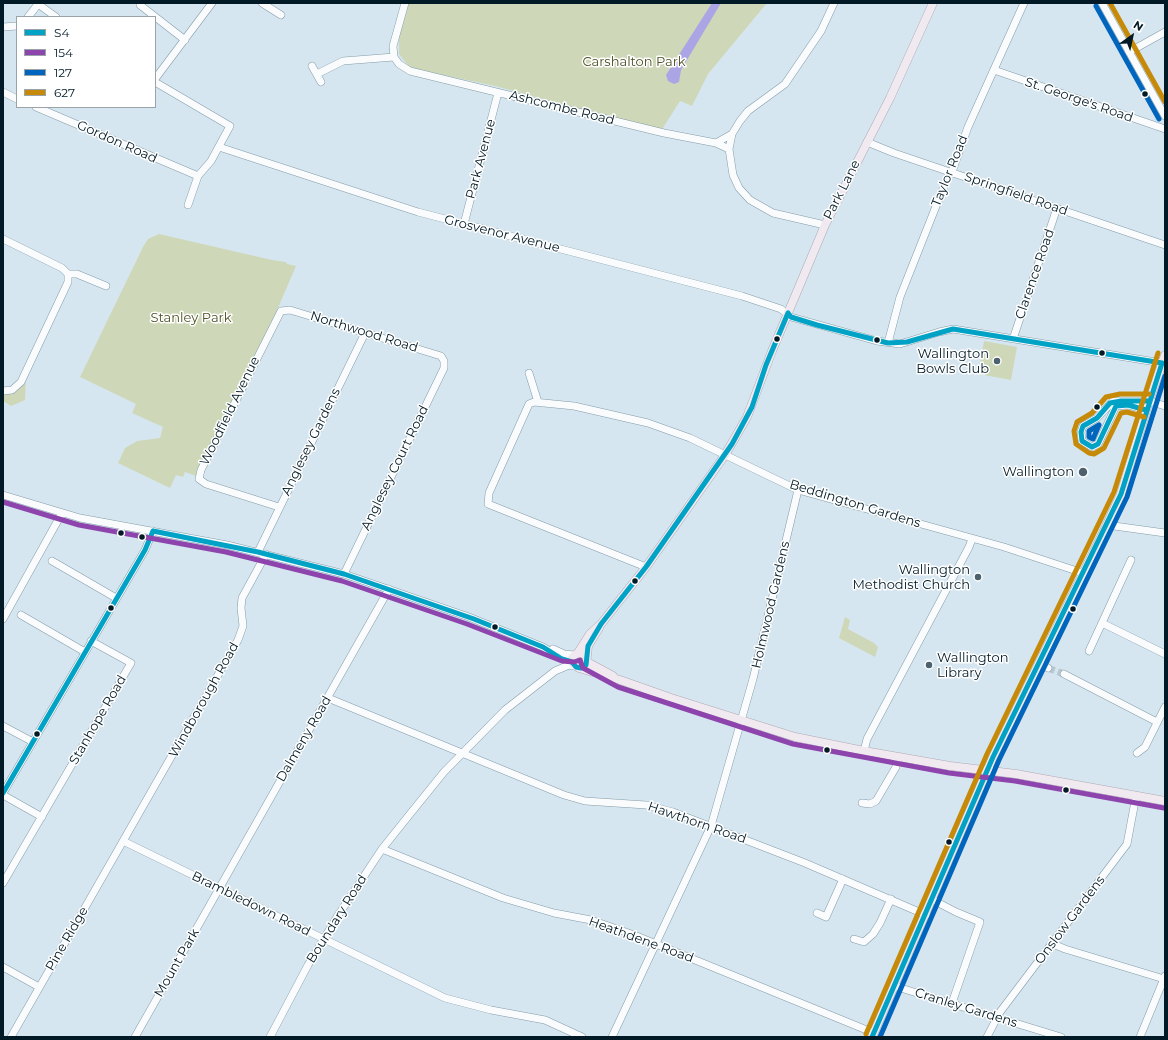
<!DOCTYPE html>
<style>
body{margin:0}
#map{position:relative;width:1168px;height:1040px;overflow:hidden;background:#d6e6f0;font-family:Montserrat,sans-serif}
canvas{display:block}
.frame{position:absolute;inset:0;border:4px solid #011a26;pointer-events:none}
.legend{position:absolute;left:16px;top:16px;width:140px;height:92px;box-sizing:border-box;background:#fff;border:1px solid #99a3a8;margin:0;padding:5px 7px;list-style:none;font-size:12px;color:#011a26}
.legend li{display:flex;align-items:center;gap:8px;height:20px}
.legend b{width:20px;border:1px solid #99a3a8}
.north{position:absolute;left:1112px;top:16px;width:40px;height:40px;-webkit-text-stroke:3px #fff;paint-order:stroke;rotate:33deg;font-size:11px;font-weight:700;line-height:16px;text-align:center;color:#011a26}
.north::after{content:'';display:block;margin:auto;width:14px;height:18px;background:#011a26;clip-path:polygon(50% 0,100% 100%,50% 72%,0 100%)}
</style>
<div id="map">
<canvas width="1168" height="1040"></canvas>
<div class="frame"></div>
<ul class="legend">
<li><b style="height:5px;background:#00a2c6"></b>S4</li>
<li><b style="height:5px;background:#8e44ad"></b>154</li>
<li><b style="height:5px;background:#0065bd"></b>127</li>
<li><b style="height:5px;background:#c68a08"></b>627</li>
</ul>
<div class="north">N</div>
</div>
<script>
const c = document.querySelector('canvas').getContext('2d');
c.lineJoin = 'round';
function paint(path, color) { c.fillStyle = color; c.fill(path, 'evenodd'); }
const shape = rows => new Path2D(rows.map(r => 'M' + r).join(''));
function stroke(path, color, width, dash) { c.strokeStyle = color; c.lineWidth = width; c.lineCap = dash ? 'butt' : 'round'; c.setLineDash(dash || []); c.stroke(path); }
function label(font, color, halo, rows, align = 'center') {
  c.font = font + ' Montserrat,sans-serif'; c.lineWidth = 3; c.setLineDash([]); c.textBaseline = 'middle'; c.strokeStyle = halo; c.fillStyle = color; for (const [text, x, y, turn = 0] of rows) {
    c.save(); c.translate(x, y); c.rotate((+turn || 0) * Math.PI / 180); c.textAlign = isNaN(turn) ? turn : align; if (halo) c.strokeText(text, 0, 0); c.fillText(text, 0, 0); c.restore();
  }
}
const green = shape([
 [409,3,767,3,708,74,692,106,680,101,661,131,495,86,410,68,399,54,399,35],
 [159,234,272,260,286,262,287,264,296,266,278,308,199,477,185,472,183,477,176,475,170,488,118,463,125,448,132,444,137,441,160,438,163,427,132,413,136,404,80,377,143,247,148,239],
 [984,341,1017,347,1011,380,978,374],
 [26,374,25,400,11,406,3,401,3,392,6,393],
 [845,617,850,620,848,629,874,643,878,647,875,657,839,638]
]);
const water = shape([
 [712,3,721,3,681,70,679,82,674,84,668,81,666,75]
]);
const minorTunnel = shape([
 [1048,668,1064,674]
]);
const minor = shape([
 [141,3,140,5,185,40],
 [262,3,281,15],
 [405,3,393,46,394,57,399,64,410,71,664,133,716,143,729,149],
 [1102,3,1165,116],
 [38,4,56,17],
 [28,17,39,3],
 [3,27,17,26],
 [1129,52,1165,32],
 [312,66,321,82],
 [994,70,1165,129],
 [317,74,343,61,394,57],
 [155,79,212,3],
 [155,82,230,126,211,161,198,176,188,205],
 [3,92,17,99],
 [36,107,198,176],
 [867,142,894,153,1165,245],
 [716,143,732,134],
 [219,147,418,212,742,296,781,309,791,317,877,341,900,344,939,332,953,329,1162,363],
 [464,224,498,93],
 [825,225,773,213,750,200,739,188,733,175,729,149,732,134,740,121,748,111,785,84,821,31,834,3],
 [3,239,62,268,68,274,77,274,106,286],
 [1013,339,1057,208],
 [888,343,900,297,948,176,953,169,968,127,1024,3],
 [529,373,538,402],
 [3,391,12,390,21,382,68,282,68,274],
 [1146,410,1128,405,1116,406,1098,444,1092,447,1082,441,1081,432,1083,426,1097,418,1113,401,1149,401,1165,406],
 [3,495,80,518,227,545,344,574,469,617,543,647,562,659,572,662],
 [279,507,206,484,199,479,201,470,281,311,290,310,441,356,444,361,444,368,344,574],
 [1107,525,1165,533],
 [258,552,365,333],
 [52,561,116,598],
 [646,567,488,504,489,493,529,404,534,402,574,406,648,423,690,438,798,490,1004,547,1083,573],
 [21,615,85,652],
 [3,619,62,513],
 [1102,623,1165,654],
 [553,649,564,654,574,655],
 [1089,651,1131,560],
 [1039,663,1048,668],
 [1064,674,1157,722],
 [328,698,564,795,585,801,646,805,673,812,805,863,926,915],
 [3,726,33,742],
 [864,751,867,739,969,547,972,539],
 [1137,753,1145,747,1165,707],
 [3,793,145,550,153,531],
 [3,795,42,817],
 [862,803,870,804,876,801,896,767,898,757],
 [123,841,445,998,491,1010,545,1020,582,1037],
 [382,849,503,898,554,913,591,920,634,935,874,1033],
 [3,883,131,663,91,641],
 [933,900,956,912,980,922,952,1003],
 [817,913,826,917,843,879],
 [854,939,864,942,873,934,880,923,891,899],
 [1053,944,1065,949,1164,979],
 [3,967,39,987],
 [894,986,1061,1037],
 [11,1037,238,640,243,626,241,608,242,598,266,554],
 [135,1037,389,589],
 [270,1037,308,965,337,917,382,849,410,814,444,772,505,710,555,671,569,665,574,666],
 [612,1037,711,826,753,679,798,490],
 [987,1037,1000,1012,1127,844,1136,796],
 [1140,1037,1165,976]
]);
const major = shape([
 [578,653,590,634,601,624,646,567,725,455,747,417,772,351,825,225,890,98,933,3],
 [586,656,583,653,576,654,572,658,573,664,579,668,620,680,671,698,795,737,864,751,950,766,1016,774,1165,801],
 [587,662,613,676],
 [581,668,586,665,588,646,599,628],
 [872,1037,993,757,1104,531,1121,494,1149,401,1165,355]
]);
const bus1 = shape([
 [788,313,791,317,817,325,888,343,907,342,953,329,1162,363],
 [1146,410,1128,405,1116,406,1098,444,1092,447,1082,441,1081,432,1083,426,1097,418,1110,403,1121,401,1149,401],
 [153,531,258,552,344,574,474,619,543,647,562,659,572,662,576,667,581,668,586,665,588,646,601,624,646,567,732,444,752,407,766,365,788,313],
 [3,793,145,550,153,531],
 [872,1037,993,757,1121,494,1162,363]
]);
const bus2 = shape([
 [3,502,79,525,226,552,342,581,467,624,562,661,574,662,580,660,583,668,618,687,793,744,949,773,1015,781,1164,808]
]);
const bus3 = shape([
 [1096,6,1159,119],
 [1099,425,1093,439,1089,437,1089,431,1099,425],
 [880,1037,999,760,1127,497,1165,376]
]);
const bus4 = shape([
 [1110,3,1165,102],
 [1144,417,1127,412,1121,413,1104,448,1094,454,1089,453,1076,444,1074,431,1077,422,1092,413,1106,397,1120,394,1149,394],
 [866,1034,987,754,1114,492,1158,353]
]);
const markers = [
 [1145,94,3.5,"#011a26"],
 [777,339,3.5,"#011a26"],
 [877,340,3.5,"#011a26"],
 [1102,353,3.5,"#011a26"],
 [997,361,4,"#4c616d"],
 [1097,407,3.5,"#011a26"],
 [1083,472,5,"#4c616d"],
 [121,533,3.5,"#011a26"],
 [142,537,3.5,"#011a26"],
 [978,577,4,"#4c616d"],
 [635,581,3.5,"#011a26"],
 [111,608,3.5,"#011a26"],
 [1073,609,3.5,"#011a26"],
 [495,627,3.5,"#011a26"],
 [929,665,4,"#4c616d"],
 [37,734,3.5,"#011a26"],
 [827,750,3.5,"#011a26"],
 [1066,790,3.5,"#011a26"],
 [949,842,3.5,"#011a26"]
];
const parkNames = [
 ["Carshalton Park",634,62],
 ["Stanley Park",191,318]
];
const streetNames = [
 ["St. George's Road",1079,100,19],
 ["Ashcombe Road",562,108,14],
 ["Gordon Road",117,142,24],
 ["Park Avenue",481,159,-75],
 ["Taylor Road",950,171,-68],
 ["Park Lane",842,190,-63],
 ["Springfield Road",1016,194,19],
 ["Grosvenor Avenue",502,234,14],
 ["Clarence Road",1035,274,-71],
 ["Northwood Road",364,332,17],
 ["Woodfield Avenue",230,411,-64],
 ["Anglesey Gardens",311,442,-64],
 ["Anglesey Court Road",395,468,-64],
 ["Beddington Gardens",855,504,17],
 ["Holmwood Gardens",771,605,-77],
 ["Windborough Road",204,700,-61],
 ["Stanhope Road",98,720,-60],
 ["Dalmeny Road",304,739,-60],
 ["Hawthorn Road",697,823,19],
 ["Brambledown Road",251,904,26],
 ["Boundary Road",337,919,-58],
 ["Onslow Gardens",1070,920,-53],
 ["Pine Ridge",67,939,-60],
 ["Heathdene Road",641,940,20],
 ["Mount Park",177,963,-60],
 ["Cranley Gardens",966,1008,17]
];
const poiNames = [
 ["Wallington",989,354],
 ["Bowls Club",989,369],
 ["Wallington",1074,472],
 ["Wallington",970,570],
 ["Methodist Church",970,585],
 ["Wallington",937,658,"left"],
 ["Library",937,673,"left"]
];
paint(green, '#ced8b8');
paint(water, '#aba5e6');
stroke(minorTunnel, '#b6c7d2', 7, [7, 3.5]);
stroke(minor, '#839ca8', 8);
stroke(major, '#aea8b5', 9);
stroke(minor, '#f9fbfd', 7);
stroke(major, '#f0eaf0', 8);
stroke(bus1, '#00a2c6', 5);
stroke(bus2, '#8e44ad', 5);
stroke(bus3, '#0065bd', 5);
stroke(bus4, '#c68a08', 5);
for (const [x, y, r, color] of markers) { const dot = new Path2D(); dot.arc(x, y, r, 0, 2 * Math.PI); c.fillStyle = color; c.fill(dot); stroke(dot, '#fff', 1.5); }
label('13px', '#4e5025', '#fff', parkNames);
label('13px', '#011a26', '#fff', streetNames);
label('13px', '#011a26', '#fff', poiNames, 'right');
</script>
